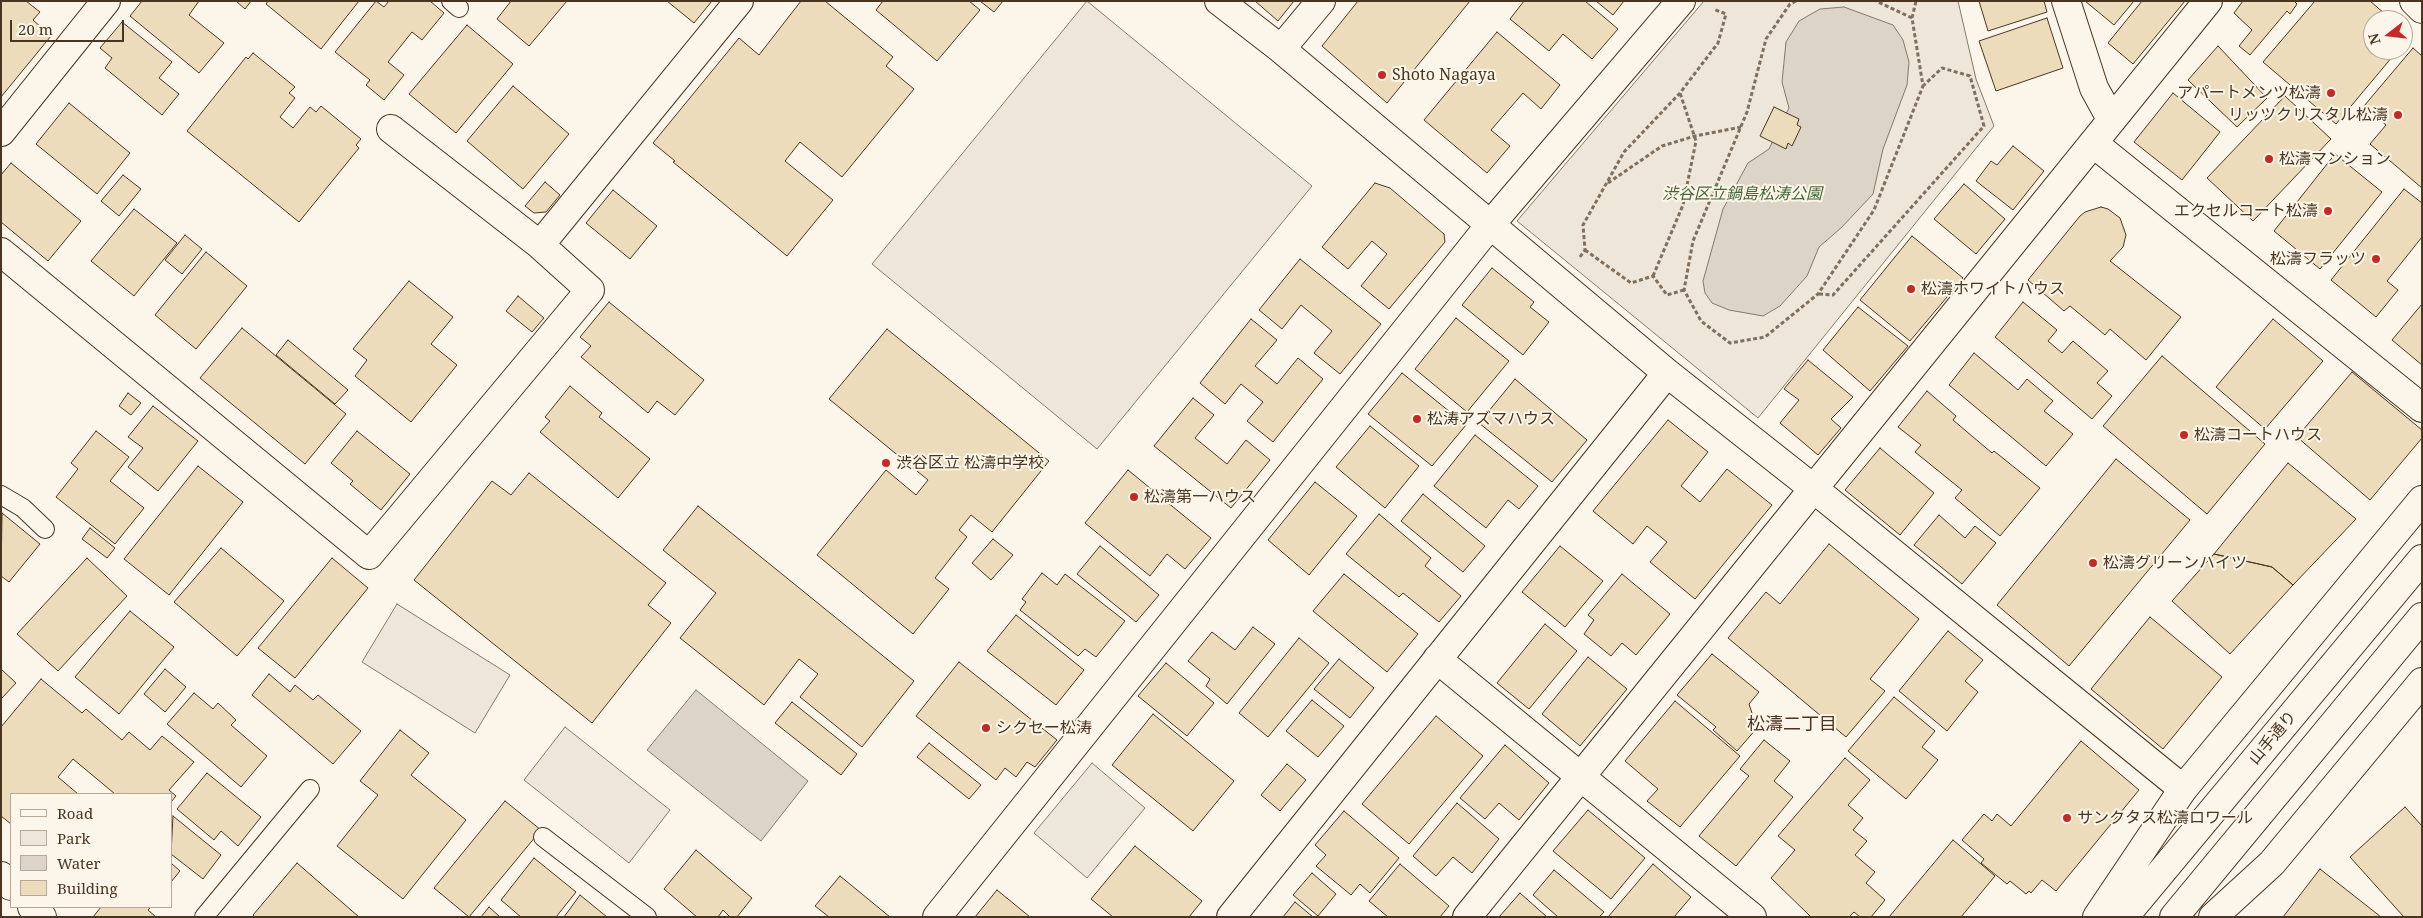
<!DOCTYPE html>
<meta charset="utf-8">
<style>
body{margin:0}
#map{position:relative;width:2423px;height:918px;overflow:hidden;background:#fbf6e9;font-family:"Noto Serif",serif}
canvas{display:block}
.frame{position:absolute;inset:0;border:2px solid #4a3520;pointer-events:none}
.legend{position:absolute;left:10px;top:793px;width:162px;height:115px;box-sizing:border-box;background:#fbf6e9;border:1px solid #b4a999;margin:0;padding:6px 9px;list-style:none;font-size:15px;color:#4a3520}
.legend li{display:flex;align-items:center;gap:10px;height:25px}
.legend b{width:25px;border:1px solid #b4a999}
.north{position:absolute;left:2363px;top:10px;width:50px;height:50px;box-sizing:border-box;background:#fbf6e9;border:1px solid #b4a999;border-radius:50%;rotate:254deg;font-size:14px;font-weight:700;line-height:20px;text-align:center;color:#4a3520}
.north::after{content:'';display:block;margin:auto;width:18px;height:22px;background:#c62828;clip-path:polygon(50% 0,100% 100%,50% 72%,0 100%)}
.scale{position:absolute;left:10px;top:20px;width:114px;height:22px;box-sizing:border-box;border:2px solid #4a3520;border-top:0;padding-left:6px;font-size:15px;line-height:18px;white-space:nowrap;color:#4a3520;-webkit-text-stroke:4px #fbf6e9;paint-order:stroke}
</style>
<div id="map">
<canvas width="2423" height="918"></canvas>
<div class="frame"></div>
<ul class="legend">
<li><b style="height:6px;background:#fbf6e9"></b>Road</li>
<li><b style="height:14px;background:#ede6d9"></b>Park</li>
<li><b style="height:14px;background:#dcd4c6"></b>Water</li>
<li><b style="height:14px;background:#ecdcbc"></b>Building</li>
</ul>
<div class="north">N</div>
<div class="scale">20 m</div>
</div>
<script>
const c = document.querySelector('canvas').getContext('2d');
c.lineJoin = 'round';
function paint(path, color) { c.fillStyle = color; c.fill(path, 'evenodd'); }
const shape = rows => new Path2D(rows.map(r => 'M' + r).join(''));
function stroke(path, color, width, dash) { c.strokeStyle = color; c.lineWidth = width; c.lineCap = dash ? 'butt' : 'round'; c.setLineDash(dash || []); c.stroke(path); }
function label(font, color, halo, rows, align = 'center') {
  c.font = font + ' "Noto Serif","Noto Sans JP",serif'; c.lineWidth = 4; c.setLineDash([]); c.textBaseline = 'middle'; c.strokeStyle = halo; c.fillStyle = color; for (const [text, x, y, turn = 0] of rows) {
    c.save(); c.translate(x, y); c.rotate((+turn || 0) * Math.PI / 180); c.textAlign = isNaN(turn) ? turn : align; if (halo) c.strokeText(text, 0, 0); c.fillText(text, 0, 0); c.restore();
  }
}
const green = shape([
 [1087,1,1312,186,1097,449,872,264,1087,1],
 [1704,1,1958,1,1976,79,1994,126,1758,418,1517,221,1704,1],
 [397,604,510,675,475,733,362,662,397,604],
 [565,727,670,810,629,863,524,780,565,727]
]);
const parking = shape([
 [1092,763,1145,808,1087,878,1034,833,1092,763]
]);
const water = shape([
 [1844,7,1893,25,1903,40,1909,62,1907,85,1883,149,1873,194,1841,228,1819,247,1807,276,1780,306,1763,316,1729,310,1712,303,1705,293,1703,281,1723,209,1748,163,1769,149,1789,108,1782,82,1786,42,1799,21,1820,9,1844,7],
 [696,690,808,781,761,841,647,750,696,690]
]);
const building = shape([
 [1,1,26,1,40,12,33,20,51,36,1,97,1,1],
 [142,1,199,1,189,15,224,43,199,73,130,16,142,1],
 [236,1,251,1,245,9,236,1],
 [268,1,359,1,321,49,266,4,268,1],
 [376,1,384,7,389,1,430,1,444,13,422,40,412,32,388,62,404,75,384,100,366,85,370,80,335,52,376,1],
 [511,1,567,1,529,46,497,19,511,1],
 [667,1,712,1,694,23,667,1],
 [801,1,825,1,893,57,886,66,914,89,842,177,800,142,785,161,833,200,787,256,673,162,675,161,653,143,739,38,759,55,801,1],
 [883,1,969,1,980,10,937,61,876,10,883,1],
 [980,1,1003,1,994,12,980,1],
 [1255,1,1294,1,1278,21,1255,1],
 [1358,1,1470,1,1387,103,1322,46,1358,1],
 [1585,1,1618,29,1592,59,1563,34,1549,51,1510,19,1524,1,1585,1],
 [1596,1,1624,1,1613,15,1596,1],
 [1979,1,2044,1,2047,12,1988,31,1979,1],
 [2085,1,2134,1,2114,25,2085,1],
 [2142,1,2185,1,2133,64,2108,43,2142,1],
 [2243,1,2294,1,2297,4,2290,14,2287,11,2250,55,2239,46,2252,30,2234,13,2243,1],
 [2315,1,2370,1,2392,20,2373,20,2373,50,2398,50,2336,124,2263,62,2315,1],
 [2047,18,2063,68,1996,91,1979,41,2047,18],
 [122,22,172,62,159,78,179,94,162,115,105,68,112,58,100,48,122,22],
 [467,25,513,64,456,133,409,94,467,25],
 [2403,30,2410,36,2403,44,2403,30],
 [1497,32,1560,85,1541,109,1523,93,1491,130,1510,146,1487,173,1424,120,1497,32],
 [2218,46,2267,98,2237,127,2188,80,2218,46],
 [2413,48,2422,56,2422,188,2370,144,2386,125,2364,106,2413,48],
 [253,53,295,87,289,93,295,98,280,117,293,128,310,107,316,112,321,106,361,139,356,145,359,148,299,222,187,131,246,57,248,59,253,53],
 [513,86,569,134,523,189,467,141,513,86],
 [2173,93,2220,132,2182,180,2134,142,2173,93],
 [2285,96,2331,139,2253,221,2207,178,2285,96],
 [69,103,130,153,97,194,36,144,69,103],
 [1774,107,1799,119,1797,125,1801,127,1792,146,1788,143,1786,149,1760,136,1774,107],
 [2013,146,2044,171,2013,210,1976,181,1991,161,1997,165,2013,146],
 [2335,154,2382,192,2320,269,2274,231,2335,154],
 [11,163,81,221,48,261,1,222,1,175,11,163],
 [123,175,141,189,119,216,101,201,123,175],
 [545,182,560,195,546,212,534,213,525,206,545,182],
 [1375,183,1390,188,1444,234,1445,242,1389,309,1361,286,1387,254,1372,241,1348,269,1322,247,1375,183],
 [1964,184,2005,219,1976,254,1934,219,1964,184],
 [2404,189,2422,203,2422,237,2387,281,2398,290,2376,317,2331,280,2404,189],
 [613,190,657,226,630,259,586,223,613,190],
 [2101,207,2108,209,2120,218,2126,235,2123,247,2110,261,2181,317,2146,360,2110,329,2105,335,2070,306,2064,311,2028,280,2080,216,2085,212,2101,207],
 [134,209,177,243,134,296,91,261,134,209],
 [185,235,202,249,182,274,165,260,185,235],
 [1912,236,1963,278,1910,341,1860,300,1912,236],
 [206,252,247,286,196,349,155,315,206,252],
 [1300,259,1381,324,1340,374,1314,353,1332,331,1301,305,1282,329,1259,310,1300,259],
 [1492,268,1534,302,1530,307,1549,322,1523,355,1462,305,1492,268],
 [409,281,453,317,431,344,457,365,411,422,355,376,367,360,353,349,409,281],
 [518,296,544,318,532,332,506,311,518,296],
 [609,302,704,380,675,415,657,401,648,413,581,357,591,346,580,337,609,302],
 [2023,302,2057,330,2048,341,2062,353,2073,341,2108,371,2097,383,2112,396,2092,419,1995,337,2023,302],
 [2422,304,2422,365,2392,340,2422,304],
 [1858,307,1908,346,1870,391,1823,350,1858,307],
 [1456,318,1509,361,1467,412,1415,369,1456,318],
 [1251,319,1277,340,1255,366,1277,384,1298,358,1323,379,1273,442,1247,421,1263,402,1241,384,1225,404,1200,383,1251,319],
 [2273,319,2323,361,2265,429,2216,387,2273,319],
 [242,328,346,414,305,464,200,378,242,328],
 [887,329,1049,461,992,532,971,515,959,530,967,537,935,578,949,589,913,634,817,555,886,470,916,495,928,480,829,399,887,329],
 [288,340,348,390,335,404,276,355,288,340],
 [1974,353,2018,390,2027,379,2053,401,2044,411,2073,434,2046,466,1949,385,1974,353],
 [2162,356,2265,444,2207,514,2103,426,2162,356],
 [1808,360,1853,397,1831,419,1841,428,1818,455,1780,423,1799,400,1784,389,1808,360],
 [2352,372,2422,430,2422,438,2370,500,2297,437,2352,372],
 [1402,373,1466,425,1432,466,1368,414,1402,373],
 [1515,379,1587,440,1552,482,1479,423,1515,379],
 [570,386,602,413,599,417,650,459,618,498,540,432,550,421,545,417,570,386],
 [1927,391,1956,416,1953,420,1992,453,1994,451,2040,488,2000,536,1955,498,1962,490,1915,452,1921,445,1898,427,1927,391],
 [128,393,141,403,131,415,119,406,128,393],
 [1193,398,1214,415,1195,438,1227,464,1246,440,1270,460,1231,508,1154,446,1193,398],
 [153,406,198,441,158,491,128,467,143,448,128,437,153,406],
 [1668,420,1708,452,1681,486,1700,502,1727,469,1772,505,1695,599,1650,562,1667,542,1647,526,1633,544,1593,511,1668,420],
 [1370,426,1419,466,1385,508,1336,467,1370,426],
 [96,431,129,457,110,481,144,508,115,544,56,497,78,469,71,463,96,431],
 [357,431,410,474,381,510,350,484,353,481,331,463,357,431],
 [1475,435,1538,486,1519,509,1508,500,1486,528,1434,486,1475,435],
 [1880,448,1934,493,1900,535,1845,490,1880,448],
 [2116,459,2190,520,2069,666,1997,605,2116,459],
 [2288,463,2356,519,2293,585,2272,567,2214,554,2288,463],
 [198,466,243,502,169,595,124,559,198,466],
 [1128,470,1211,538,1185,569,1167,554,1150,576,1085,523,1128,470],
 [529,473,666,583,648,605,671,623,592,723,414,580,492,481,511,495,529,473],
 [1315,482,1357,516,1309,575,1268,540,1315,482],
 [1423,494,1485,546,1463,572,1401,521,1423,494],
 [698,506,914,681,862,747,800,697,818,674,799,659,764,705,680,638,716,593,663,550,698,506],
 [2,513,40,544,9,582,1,576,2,513],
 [1379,514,1431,558,1425,566,1461,596,1439,622,1403,593,1399,597,1346,554,1379,514],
 [1939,515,1965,538,1975,526,1996,543,1962,584,1914,545,1939,515],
 [90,528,115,548,107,558,82,539,90,528],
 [993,539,1013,555,991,580,972,563,993,539],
 [1829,544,1919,619,1870,679,1885,691,1846,737,1728,638,1766,592,1780,604,1829,544],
 [1100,546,1159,595,1136,622,1077,574,1100,546],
 [1560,546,1603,581,1565,627,1522,592,1560,546],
 [221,548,284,601,237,656,174,602,221,548],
 [2214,554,2272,567,2293,585,2230,654,2172,601,2214,554],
 [87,558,127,596,58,671,17,634,87,558],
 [332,558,368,588,295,678,258,648,332,558],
 [1042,573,1057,585,1065,574,1125,621,1096,657,1085,649,1078,656,1020,610,1026,602,1022,599,1042,573],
 [1344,574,1418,634,1387,672,1313,611,1344,574],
 [1622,574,1670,614,1636,655,1622,643,1611,656,1584,634,1594,620,1588,615,1622,574],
 [130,611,174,647,119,714,75,677,130,611],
 [1016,615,1084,670,1056,705,987,651,1016,615],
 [2150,617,2222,677,2163,749,2091,689,2150,617],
 [1545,624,1577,651,1529,709,1497,683,1545,624],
 [1253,627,1275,644,1227,704,1206,686,1210,679,1188,661,1212,632,1235,650,1253,627],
 [1948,631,1983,660,1965,681,1978,692,1947,731,1899,691,1948,631],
 [1299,638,1329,663,1268,737,1239,713,1299,638],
 [1712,654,1759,692,1749,704,1757,728,1737,751,1713,730,1716,727,1677,695,1712,654],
 [1588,657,1627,689,1580,746,1542,714,1588,657],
 [1339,659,1374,688,1350,718,1314,689,1339,659],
 [959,662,1057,740,1035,767,1027,762,1016,777,1005,768,996,780,916,716,959,662],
 [1166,663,1214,703,1187,736,1138,696,1166,663],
 [1,669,16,683,1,699,1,669],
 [165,669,186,687,165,712,144,694,165,669],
 [269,674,290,692,295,685,313,700,318,695,361,731,333,764,252,695,269,674],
 [41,679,82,713,86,709,122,740,129,732,150,750,162,736,194,762,169,790,176,796,171,802,171,794,115,794,73,759,58,777,78,794,11,794,11,824,1,816,1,727,41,679],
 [194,693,213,709,218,703,236,720,231,725,267,756,241,787,167,724,194,693],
 [1894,697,1935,731,1922,747,1938,760,1906,799,1848,751,1894,697],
 [1312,700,1344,726,1318,757,1286,731,1312,700],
 [1675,701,1740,756,1680,827,1647,801,1658,789,1625,761,1675,701],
 [792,702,857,754,841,775,775,723,792,702],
 [1153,714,1234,781,1193,831,1112,765,1153,714],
 [1436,716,1483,756,1409,844,1362,804,1436,716],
 [400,730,429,753,411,775,466,820,403,899,337,846,378,795,360,781,400,730],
 [1764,740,1790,761,1774,781,1793,797,1736,866,1699,836,1749,776,1740,769,1764,740],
 [2081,741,2139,790,2056,891,2042,880,2031,893,2029,891,2026,894,2010,881,2007,884,1981,863,1984,859,1962,840,1984,814,1992,821,1997,814,2011,826,2081,741],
 [929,743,981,785,969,799,917,757,929,743],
 [1505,745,1549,783,1519,820,1499,803,1485,819,1460,798,1505,745],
 [1845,758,1870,780,1848,805,1863,818,1853,830,1867,841,1855,855,1875,872,1866,883,1885,900,1871,917,1860,917,1854,912,1849,917,1811,917,1771,878,1795,850,1778,836,1845,758],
 [1287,764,1306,780,1280,811,1261,795,1287,764],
 [207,773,261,817,238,846,221,831,214,840,177,809,207,773],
 [505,801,541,830,469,917,434,888,505,801],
 [1457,803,1499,839,1472,873,1453,857,1436,876,1413,856,1457,803],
 [2405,807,2422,826,2422,917,2404,917,2350,857,2405,807],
 [1588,810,1645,858,1611,899,1553,851,1588,810],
 [1344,811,1399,858,1370,893,1360,884,1351,895,1316,866,1326,855,1315,845,1344,811],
 [173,816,221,855,203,879,171,854,173,816],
 [1953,840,1995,876,1961,917,1889,917,1953,840],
 [1135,846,1202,901,1189,917,1113,917,1091,899,1135,846],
 [696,850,752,898,737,917,730,917,723,910,718,917,697,917,664,889,696,850],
 [534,858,576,892,556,917,521,917,501,900,534,858],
 [171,863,180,871,171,882,171,863],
 [297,863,359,917,255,917,253,915,297,863],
 [1400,864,1449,906,1440,917,1388,917,1369,901,1400,864],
 [1653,864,1691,897,1674,917,1608,917,1653,864],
 [2320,869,2381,917,2283,917,2320,869],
 [1554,870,1604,912,1599,917,1558,917,1533,895,1554,870],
 [1312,873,1336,894,1318,916,1293,895,1312,873],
 [840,876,890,917,829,917,815,906,840,876],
 [997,890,1030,917,975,917,997,890],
 [1520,893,1547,917,1499,917,1520,893],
 [580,895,607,917,564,917,580,895],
 [1295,902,1313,917,1283,917,1295,902],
 [101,907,151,907,148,910,156,917,93,917,101,907],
 [489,907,500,917,481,917,489,907]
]);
const path = shape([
 [1796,1,1790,4,1766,39,1747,112,1693,241,1684,290,1701,321,1730,343,1765,337,1818,294,1874,210,1923,86,1912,18,1876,1],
 [1912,18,1916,1],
 [1608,183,1662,146,1695,136,1741,127],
 [1585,250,1631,283,1653,276,1667,295,1684,290],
 [1580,257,1585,250,1583,225,1624,152,1680,93,1718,43,1726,14,1713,9],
 [1653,276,1683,205,1696,141,1680,93],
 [1819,294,1833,295,1984,126,1970,76,1942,68,1923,86]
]);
const lane = shape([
 [451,1,459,8],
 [1,495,23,508,45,529],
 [543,837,647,917],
 [204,917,310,789]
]);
const street = shape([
 [1219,1,1281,49,1667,373,1814,489,2183,789],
 [2066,1,2094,88,2111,119],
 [2414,1,2422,9],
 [1281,49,1321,1],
 [1,132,106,1],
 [2093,143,2422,408],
 [540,245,739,1],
 [1,252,369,555,590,290,540,245,391,129],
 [1437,659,1752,917],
 [1,876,11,886],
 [32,907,42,917],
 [937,917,1490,225,1681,1],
 [1231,917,1667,373],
 [1467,917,2208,1]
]);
const primary = shape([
 [2097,917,2183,789,2422,500],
 [2124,917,2422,559],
 [2174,917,2422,617],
 [2213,917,2272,863,2422,682]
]);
const markers = [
 [1382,75,5,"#c62828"],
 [2331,93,5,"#c62828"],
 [2398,115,5,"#c62828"],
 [2269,159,5,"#c62828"],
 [2328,211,5,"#c62828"],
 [2376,259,5,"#c62828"],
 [1911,289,5,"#c62828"],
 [1417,419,5,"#c62828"],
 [2184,435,5,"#c62828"],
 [886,463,5,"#c62828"],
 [1134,497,5,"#c62828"],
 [2093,563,5,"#c62828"],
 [986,728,5,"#c62828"],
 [2067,818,5,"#c62828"]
];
const poiNames = [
 ["Shoto Nagaya",1392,75],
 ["アパートメンツ松濤",2321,93,"right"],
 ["リッツクリスタル松濤",2388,115,"right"],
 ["松濤マンション",2279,159],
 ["エクセルコート松濤",2318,211,"right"],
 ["松濤フラッツ",2366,259,"right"],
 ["松濤ホワイトハウス",1921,289],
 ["松涛アズマハウス",1427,419],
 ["松濤コートハウス",2194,435],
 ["渋谷区立 松濤中学校",896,463],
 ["松濤第一ハウス",1144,497],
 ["松濤グリーンハイツ",2103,563],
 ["シクセー松涛",996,728],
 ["サンクタス松濤ロワール",2077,818]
];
const parkNames = [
 ["渋谷区立鍋島松涛公園",1742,194]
];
const streetNames = [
 ["山手通り",2273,738,-50]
];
const neighbourhoodNames = [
 ["松濤二丁目",1792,725]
];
paint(green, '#ede6d9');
stroke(green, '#887966', 1);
paint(parking, '#ede7d9');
stroke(parking, '#887966', 1);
paint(water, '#dcd4c6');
stroke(water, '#887966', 1);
paint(building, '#ecdcbc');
stroke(building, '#4a3520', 1);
stroke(lane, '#4a3520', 20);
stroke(street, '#4a3520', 30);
stroke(primary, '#4a3520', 30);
stroke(path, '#7f6f5c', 3, [4, 2.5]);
stroke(lane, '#fbf6e9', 18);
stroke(street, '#fbf6e9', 28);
stroke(primary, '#fbf6e9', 28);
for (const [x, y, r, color] of markers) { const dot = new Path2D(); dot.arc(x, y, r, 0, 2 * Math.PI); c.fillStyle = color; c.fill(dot); stroke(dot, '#fbf6e9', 2); }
label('16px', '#4a3520', '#fbf6e9', poiNames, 'left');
label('italic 16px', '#436837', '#fbf6e9', parkNames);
label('16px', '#4a3520', '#fbf6e9', streetNames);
label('18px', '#4a3520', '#fbf6e9', neighbourhoodNames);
</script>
